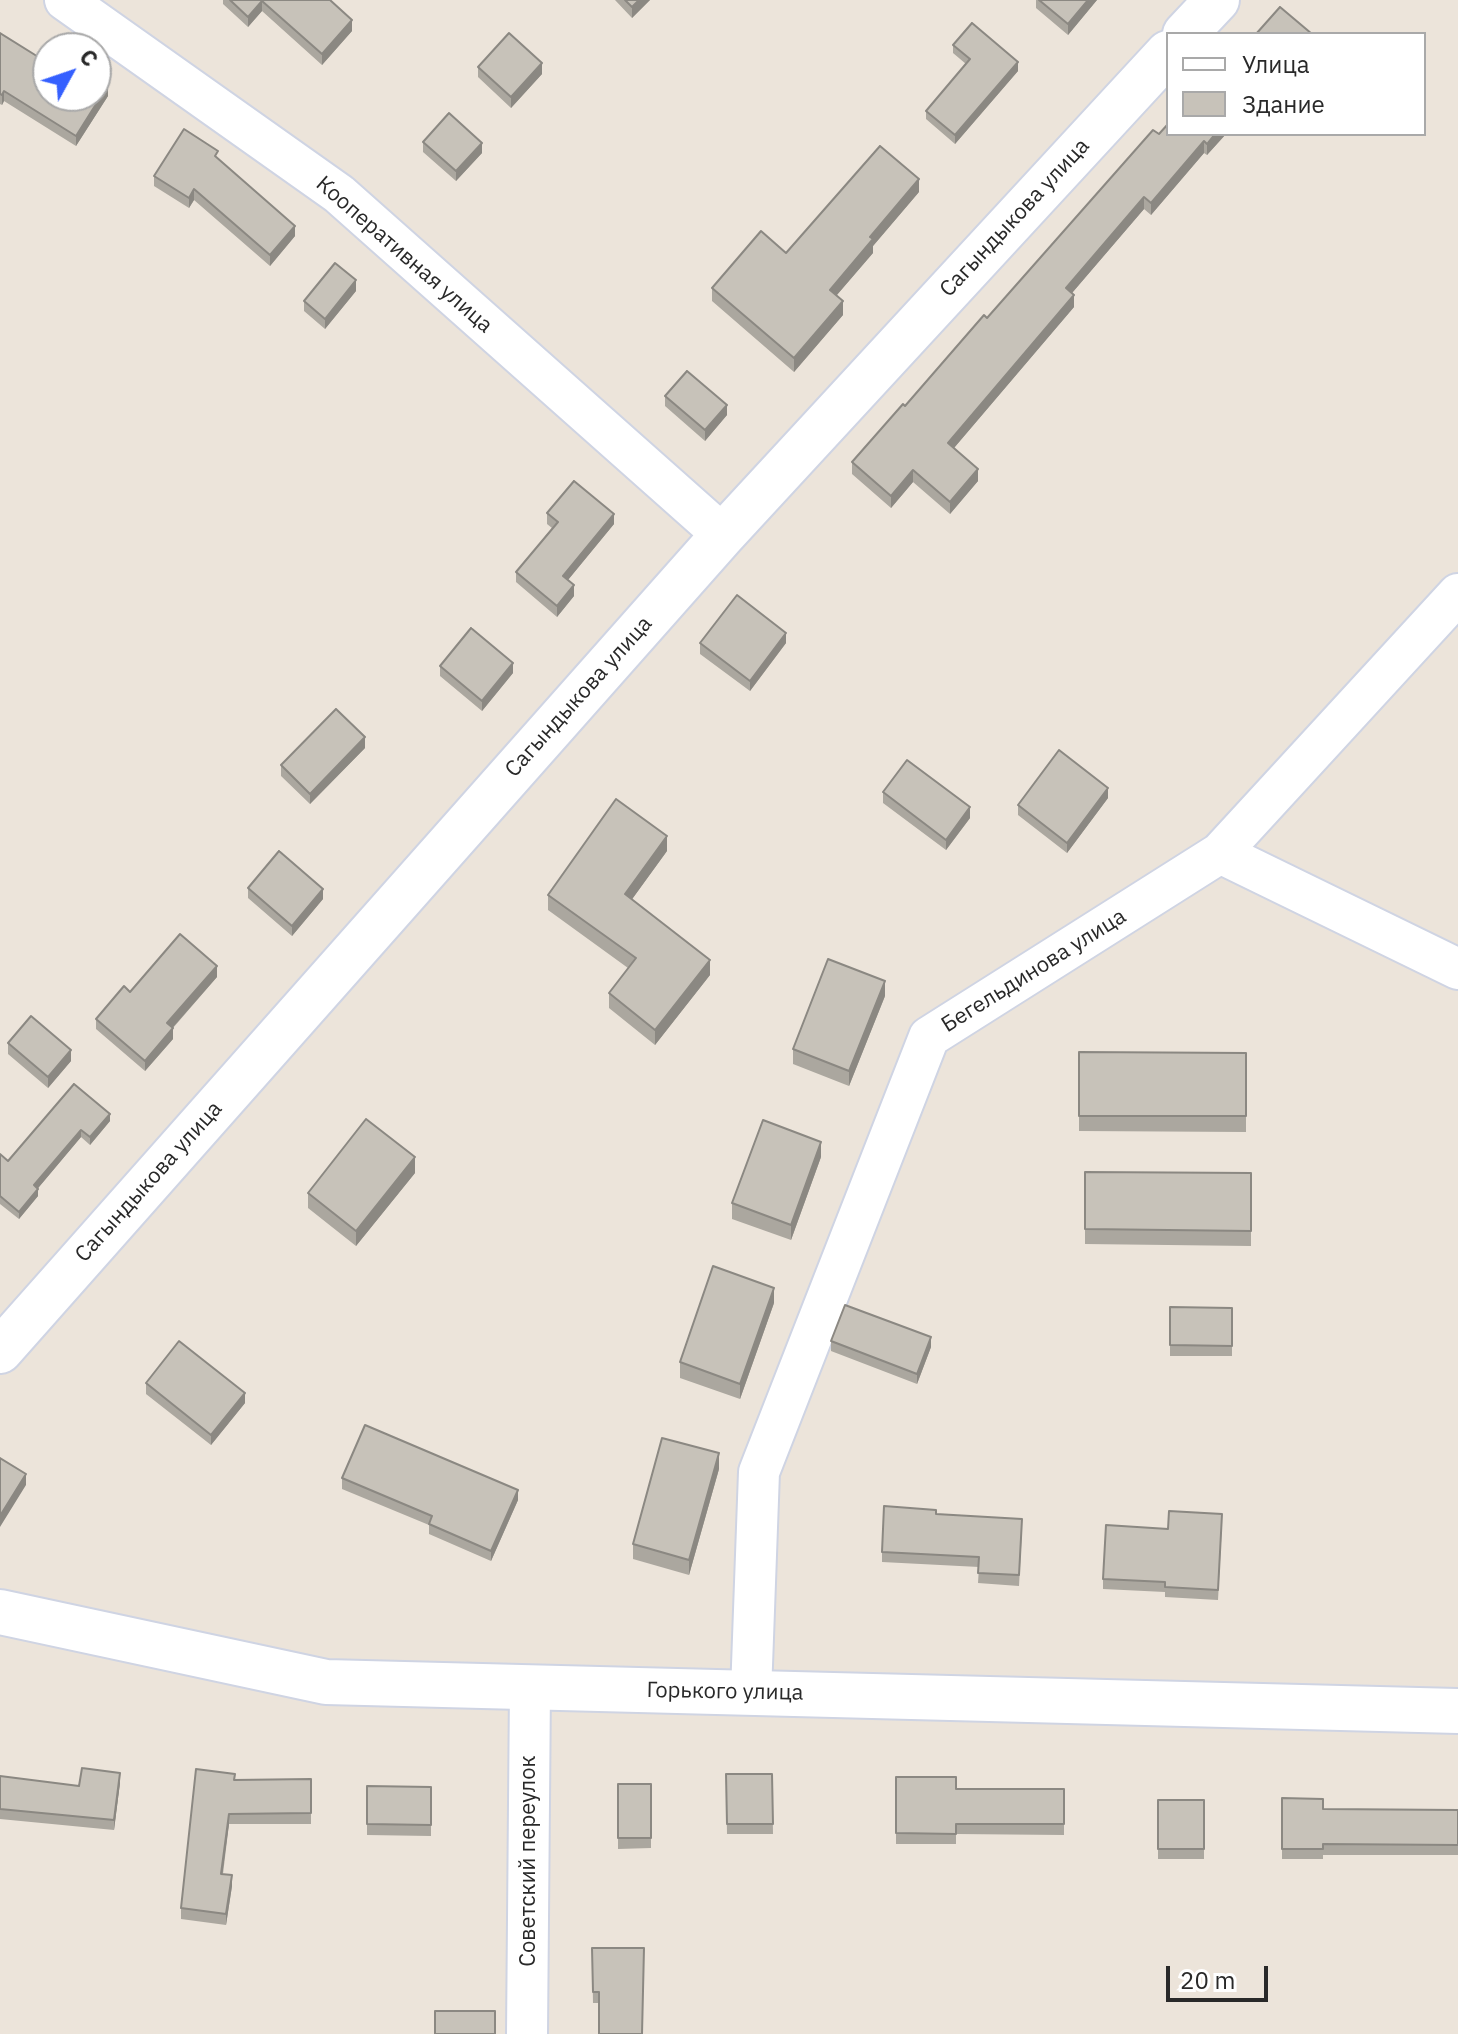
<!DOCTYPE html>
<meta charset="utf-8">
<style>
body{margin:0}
#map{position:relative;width:1458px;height:2034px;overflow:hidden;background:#ece4da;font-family:"IBM Plex Sans",sans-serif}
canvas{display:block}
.legend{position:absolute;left:1166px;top:32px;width:260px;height:104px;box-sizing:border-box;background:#fff;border:2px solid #a9a9a9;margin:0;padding:10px 14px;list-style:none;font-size:24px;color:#292929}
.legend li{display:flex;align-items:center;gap:16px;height:40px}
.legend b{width:40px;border:2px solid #a9a9a9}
.north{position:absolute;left:32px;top:32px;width:80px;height:80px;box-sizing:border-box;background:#fff;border:2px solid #a9a9a9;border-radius:50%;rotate:50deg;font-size:22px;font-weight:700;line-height:32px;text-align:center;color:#292929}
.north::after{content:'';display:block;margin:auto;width:28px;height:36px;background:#3560ff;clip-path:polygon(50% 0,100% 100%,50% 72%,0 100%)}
.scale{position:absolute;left:1166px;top:1966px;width:102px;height:36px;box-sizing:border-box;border:4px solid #292929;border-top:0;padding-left:10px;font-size:24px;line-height:28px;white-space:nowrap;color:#292929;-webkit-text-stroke:6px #fff;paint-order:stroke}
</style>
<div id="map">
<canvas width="1458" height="2034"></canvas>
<ul class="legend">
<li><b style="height:10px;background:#fff"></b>Улица</li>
<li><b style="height:22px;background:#c7c2b9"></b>Здание</li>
</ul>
<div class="north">С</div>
<div class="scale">20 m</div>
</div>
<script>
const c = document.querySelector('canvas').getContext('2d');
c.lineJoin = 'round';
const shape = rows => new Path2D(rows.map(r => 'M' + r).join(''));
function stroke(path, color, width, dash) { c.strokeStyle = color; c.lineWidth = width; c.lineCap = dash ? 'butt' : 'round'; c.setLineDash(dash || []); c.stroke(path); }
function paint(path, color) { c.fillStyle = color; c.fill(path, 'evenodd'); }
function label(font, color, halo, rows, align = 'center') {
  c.font = font + ' "IBM Plex Sans",sans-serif'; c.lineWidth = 6; c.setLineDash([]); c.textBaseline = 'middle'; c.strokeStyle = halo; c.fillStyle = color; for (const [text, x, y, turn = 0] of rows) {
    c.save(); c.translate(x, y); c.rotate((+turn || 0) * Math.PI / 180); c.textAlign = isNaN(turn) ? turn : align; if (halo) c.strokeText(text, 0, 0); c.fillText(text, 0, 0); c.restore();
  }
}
const street = shape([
 [65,0,339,194,723,535],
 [1220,853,1458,969],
 [751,1693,759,1472,929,1037,1220,853,1458,594],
 [527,2034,530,1687]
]);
const secondary = shape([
 [1185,34,1217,0],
 [0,1351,723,535,1168,53],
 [0,1612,326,1682,1458,1711]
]);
const wall = shape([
 [223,0,330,0,352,31,322,65,262,11,248,27,223,4],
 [615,0,650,0,632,18],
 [1036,0,1097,0,1068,35,1036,8],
 [0,33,48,96,108,96,76,146,4,101,2,105,0,104],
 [953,45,1018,71,955,144,926,119,926,111,966,64,953,53],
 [478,67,542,74,511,108,478,77],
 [1159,134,1226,134,1207,155,1204,153,1151,215,1144,209,1072,293,1074,307,954,448,978,481,950,514,913,482,891,508,852,474,852,462],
 [423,142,482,153,456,181,423,152],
 [218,159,295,236,270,266,194,200,189,208,154,186,154,176],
 [919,192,873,246,873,253,836,296,843,315,794,372,712,301,712,288],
 [356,291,325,329,304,311,304,301],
 [665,396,727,415,705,441,665,406],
 [547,513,614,524,568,580,574,596,557,617,516,582,516,572,552,528,547,524],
 [700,643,786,643,750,691,700,654],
 [440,666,513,673,482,711,440,676],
 [365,748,310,804,281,776,281,765],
 [883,792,970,818,946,850,883,803],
 [1108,798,1067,853,1018,815,1018,805],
 [667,851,632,899,710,975,655,1045,609,1008,609,993,628,968,548,910,548,895],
 [248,888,323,899,292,936,248,898],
 [217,977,173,1028,173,1039,145,1071,96,1029,96,1019,130,992],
 [885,996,849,1086,793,1064,793,1049],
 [8,1043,71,1061,48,1088,8,1054],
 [1079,1052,1246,1053,1246,1132,1079,1131],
 [74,1084,110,1121,90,1145,81,1137,38,1188,38,1196,19,1219,0,1204,0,1154,8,1161],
 [821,1157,791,1240,732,1219,732,1203],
 [1085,1172,1251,1173,1251,1246,1085,1244],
 [415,1173,356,1246,308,1208,308,1193],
 [774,1303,740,1399,680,1378,680,1362],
 [1170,1307,1232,1308,1232,1356,1170,1356],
 [831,1341,931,1347,917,1384,831,1351],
 [146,1383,245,1403,211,1445,146,1394],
 [719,1469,689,1575,633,1559,633,1544],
 [342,1478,518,1500,491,1561,429,1534,429,1525,342,1489],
 [936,1514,1022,1530,1019,1586,978,1583,979,1567,882,1562,882,1552],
 [1222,1524,1218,1600,1165,1597,1165,1592,1103,1589,1103,1579,1168,1529],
 [726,1774,772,1774,773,1834,727,1834],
 [0,1776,79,1786,120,1783,114,1830,0,1819],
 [896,1777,956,1789,1064,1789,1064,1835,956,1834,956,1844,896,1844],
 [311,1779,311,1824,229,1824,223,1874,232,1886,226,1925,181,1919,181,1908,235,1780],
 [618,1784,651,1784,651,1848,618,1849],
 [367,1786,431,1787,431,1836,367,1835],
 [1282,1798,1323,1809,1458,1810,1458,1855,1323,1855,1323,1859,1282,1859],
 [1158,1800,1204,1800,1204,1859,1158,1859],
 [592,1948,644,1948,599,2003,593,2003]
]);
const shadedWall = shape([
 [639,0,650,0,632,18,632,7],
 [1088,0,1097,0,1068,35,1068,24],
 [262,1,262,11,248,27,248,17],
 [352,20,352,31,322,65,322,54],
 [1018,62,1018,71,955,144,955,135],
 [542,63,542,74,511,108,511,97],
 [108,85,108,96,76,146,76,136],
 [4,91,4,101,2,105,2,95],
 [1215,134,1226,134,1207,155,1207,144],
 [1204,141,1204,153,1151,215,1151,203],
 [482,143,482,153,456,181,456,171],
 [919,179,919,192,873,246,873,253,830,303,830,290,870,237],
 [194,189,194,200,189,208,189,198],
 [1144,197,1144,209,1066,300,1066,288],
 [295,226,295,236,270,266,270,255],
 [356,280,356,291,325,329,325,319],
 [1074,295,1074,307,948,455,948,443],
 [843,301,843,315,794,372,794,358],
 [727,405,727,415,705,441,705,430],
 [978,469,978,481,950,514,950,502],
 [913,470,913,482,891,508,891,496],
 [614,514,614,524,563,586,563,576],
 [574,585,574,596,557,617,557,606],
 [786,633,786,643,750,691,750,681],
 [513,663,513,673,482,711,482,701],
 [365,737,365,748,310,804,310,794],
 [1108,788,1108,798,1067,853,1067,843],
 [970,807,970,818,946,850,946,840],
 [667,836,667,851,625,909,625,894],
 [323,889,323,899,292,936,292,926],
 [710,960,710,975,655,1045,655,1030],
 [217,966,217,977,167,1034,167,1023],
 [885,981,885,996,849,1086,849,1071],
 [173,1028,173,1039,145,1071,145,1061],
 [71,1050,71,1061,48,1088,48,1077],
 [110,1114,110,1121,90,1145,90,1137],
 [81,1130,81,1137,34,1193,34,1185],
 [821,1142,821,1157,791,1240,791,1225],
 [415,1157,415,1173,356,1246,356,1231],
 [38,1189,38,1196,19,1219,19,1212],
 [774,1288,774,1303,740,1399,740,1384],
 [931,1337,931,1347,917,1384,917,1374],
 [245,1393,245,1403,211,1445,211,1435],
 [719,1453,719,1469,689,1575,689,1560],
 [26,1474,26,1485,0,1527,0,1516],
 [518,1490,518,1500,491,1561,491,1551],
 [120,1773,120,1783,114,1830,114,1820],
 [229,1814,229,1824,221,1884,221,1874],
 [232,1875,232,1886,226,1925,226,1914]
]);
const building = shape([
 [230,0,330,0,352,20,322,54,262,1,248,17,230,0],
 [625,0,639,0,632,7,625,0],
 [1039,0,1088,0,1068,24,1039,0],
 [1280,7,1312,34,1256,34,1280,7],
 [972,23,1018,62,955,135,926,111,970,59,953,45,972,23],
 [0,33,48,63,48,96,96,96,96,78,108,85,76,136,4,91,2,95,0,94,0,33],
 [509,33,542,63,511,97,478,67,509,33],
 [449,113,482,143,456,171,423,142,449,113],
 [1168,124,1168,134,1215,134,1207,144,1204,141,1151,203,1144,197,1066,288,1074,295,948,443,978,469,950,502,913,470,891,496,852,462,903,404,905,406,984,315,987,318,1153,130,1159,134,1168,124],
 [184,129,218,151,215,156,295,226,270,255,194,189,189,198,154,176,184,129],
 [880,146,919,179,870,237,873,239,830,290,843,301,794,358,712,288,761,231,786,253,880,146],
 [335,263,356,280,325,319,304,301,335,263],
 [687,371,727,405,705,430,665,396,687,371],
 [574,481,614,514,563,576,574,585,557,606,516,572,558,522,547,513,574,481],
 [737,595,786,633,750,681,700,643,737,595],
 [471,628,513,663,482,701,440,666,471,628],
 [336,709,365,737,310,794,281,765,336,709],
 [1059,750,1108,788,1067,843,1018,805,1059,750],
 [907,760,970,807,946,840,883,792,907,760],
 [616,799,667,836,625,894,710,960,655,1030,609,993,636,958,548,895,616,799],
 [279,851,323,889,292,926,248,888,279,851],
 [180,934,217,966,167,1023,173,1028,145,1061,96,1019,124,986,130,992,180,934],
 [828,959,885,981,849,1071,793,1049,828,959],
 [31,1016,71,1050,48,1077,8,1043,31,1016],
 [1079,1052,1246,1053,1246,1116,1079,1116,1079,1052],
 [74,1084,110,1114,90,1137,81,1130,34,1185,38,1189,19,1212,0,1196,0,1154,8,1161,74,1084],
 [366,1119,415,1157,356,1231,308,1193,366,1119],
 [763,1120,821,1142,791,1225,732,1203,763,1120],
 [1085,1172,1251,1173,1251,1231,1085,1229,1085,1172],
 [713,1266,774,1288,740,1384,680,1362,713,1266],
 [845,1305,931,1337,917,1374,831,1341,845,1305],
 [1170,1307,1232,1308,1232,1346,1170,1345,1170,1307],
 [179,1341,245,1393,211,1435,146,1383,179,1341],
 [365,1425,518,1490,491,1551,429,1524,432,1516,342,1478,365,1425],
 [662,1438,719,1453,689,1560,633,1544,662,1438],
 [0,1458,26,1474,0,1516,0,1458],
 [884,1506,936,1510,936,1514,1022,1519,1019,1575,978,1573,979,1557,882,1552,884,1506],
 [1169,1511,1222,1514,1218,1590,1165,1587,1165,1582,1103,1579,1106,1525,1168,1529,1169,1511],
 [82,1768,120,1773,114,1820,0,1809,0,1776,79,1786,82,1768],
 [196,1769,235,1774,234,1780,311,1779,311,1813,229,1814,221,1874,232,1875,226,1914,181,1908,196,1769],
 [726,1774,772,1774,773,1824,727,1824,726,1774],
 [896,1777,956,1777,956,1789,1064,1789,1064,1824,956,1824,956,1834,896,1833,896,1777],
 [618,1784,651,1784,651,1838,618,1838,618,1784],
 [367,1786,431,1787,431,1825,367,1824,367,1786],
 [1282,1798,1323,1799,1323,1809,1458,1810,1458,1845,1323,1844,1323,1849,1282,1849,1282,1798],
 [1158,1800,1204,1800,1204,1849,1158,1849,1158,1800],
 [592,1948,644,1948,642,2034,599,2034,599,1992,593,1992,592,1948],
 [435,2011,495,2011,495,2034,435,2034,435,2011]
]);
const streetNames = [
 ["Сагындыкова улица",1015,218,-47],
 ["Кооперативная улица",404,255,41],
 ["Сагындыкова улица",579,697,-48],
 ["Бегельдинова улица",1034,971,-32],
 ["Сагындыкова улица",149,1182,-48],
 ["Горького улица",725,1692,1],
 ["Советский переулок",529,1861,-90]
];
stroke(street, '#cfd4e3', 44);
stroke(secondary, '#cfd4e3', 48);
stroke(street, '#fff', 40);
stroke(secondary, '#fff', 44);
paint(wall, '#aba79f');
paint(shadedWall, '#8b8882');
paint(building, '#c7c2b9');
stroke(building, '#8b8882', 2);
label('22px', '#292929', '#fff', streetNames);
</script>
